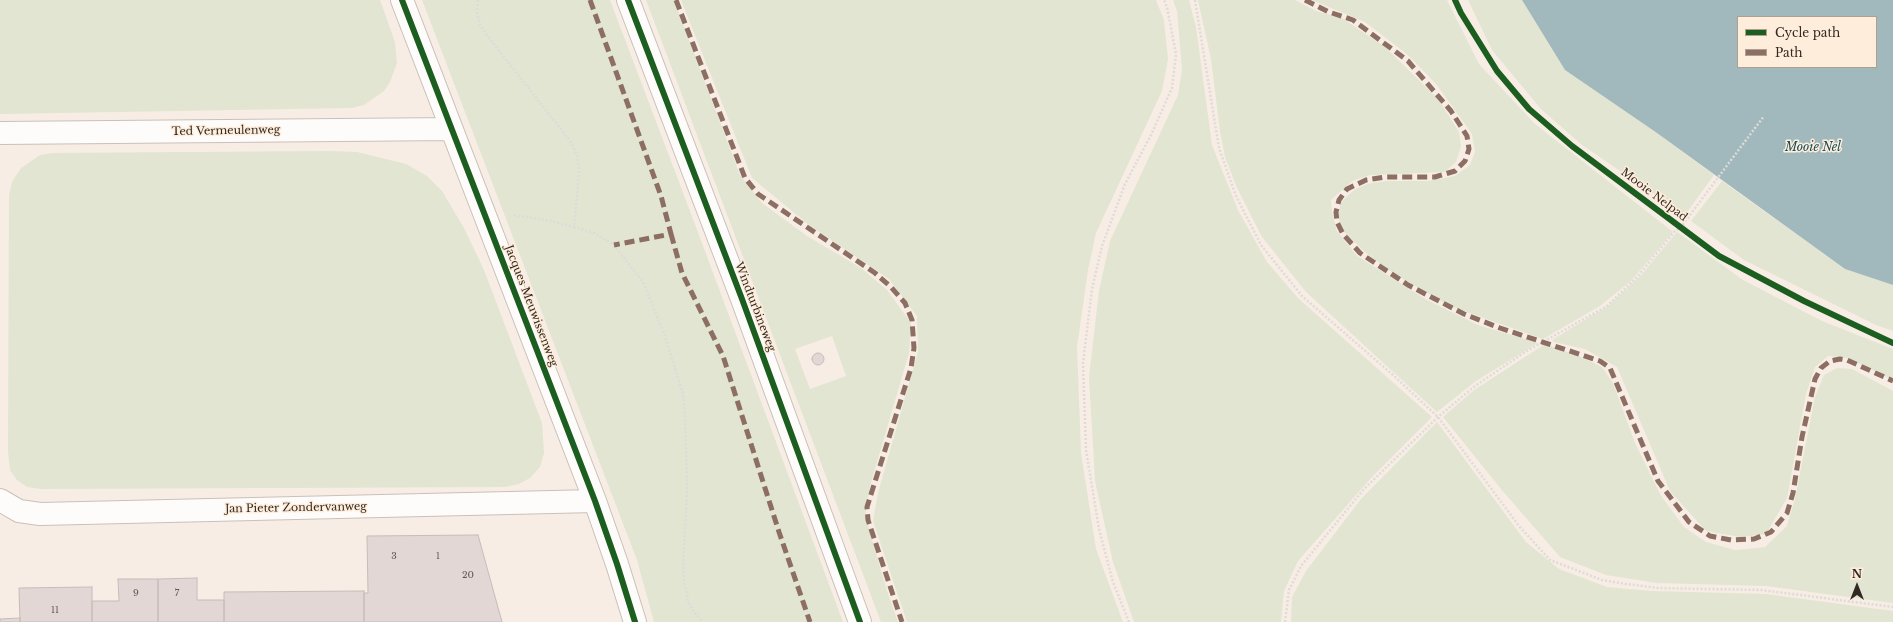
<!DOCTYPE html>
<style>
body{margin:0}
#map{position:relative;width:1893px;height:622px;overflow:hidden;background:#f7ede4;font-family:"Libre Baskerville",serif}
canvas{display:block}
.legend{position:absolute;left:1737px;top:16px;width:140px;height:52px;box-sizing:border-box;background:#ffeddc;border:1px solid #ad9f92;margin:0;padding:5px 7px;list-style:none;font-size:12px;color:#322a22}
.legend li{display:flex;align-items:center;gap:8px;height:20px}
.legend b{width:20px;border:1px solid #ad9f92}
.north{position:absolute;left:1837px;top:566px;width:40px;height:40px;-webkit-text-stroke:3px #ffeddc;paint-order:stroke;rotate:0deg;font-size:11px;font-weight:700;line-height:16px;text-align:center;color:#322a22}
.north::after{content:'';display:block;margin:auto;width:14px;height:18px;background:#322a22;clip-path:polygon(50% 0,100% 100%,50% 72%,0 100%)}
</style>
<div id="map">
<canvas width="1893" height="622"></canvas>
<ul class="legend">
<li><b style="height:5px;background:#1b5e20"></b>Cycle path</li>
<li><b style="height:5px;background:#8d6e63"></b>Path</li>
</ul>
<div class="north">N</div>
</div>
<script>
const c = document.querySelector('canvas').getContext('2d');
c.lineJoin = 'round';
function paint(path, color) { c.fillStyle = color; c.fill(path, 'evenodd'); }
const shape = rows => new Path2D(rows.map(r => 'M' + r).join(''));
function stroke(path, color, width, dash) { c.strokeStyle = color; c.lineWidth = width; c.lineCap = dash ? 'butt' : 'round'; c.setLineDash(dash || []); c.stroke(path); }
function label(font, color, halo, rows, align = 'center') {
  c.font = font + ' "Libre Baskerville",serif'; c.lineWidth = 3; c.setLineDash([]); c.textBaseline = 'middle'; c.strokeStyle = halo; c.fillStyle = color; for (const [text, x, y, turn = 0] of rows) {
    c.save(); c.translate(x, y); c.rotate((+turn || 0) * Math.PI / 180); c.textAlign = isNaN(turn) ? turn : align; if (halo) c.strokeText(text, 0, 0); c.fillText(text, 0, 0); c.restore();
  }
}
const green = shape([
 [0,0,380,0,395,42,397,63,390,82,384,91,364,105,352,108,0,114],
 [422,0,610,0,696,227,843,622,654,622,637,560],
 [646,0,674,0,740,175,762,203,807,236,861,268,887,290,911,323,909,353,870,486,865,515,887,591,898,622,881,622],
 [832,336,846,376,810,389,795,349],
 [681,0,1156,0,1164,20,1168,59,1162,91,1096,233,1088,270,1077,347,1081,453,1096,549,1123,622,907,622,873,521,878,493,918,352,917,316,889,279,809,225,752,178],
 [1173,0,1189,0,1196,27,1212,145,1238,210,1267,262,1299,299,1432,417,1371,478,1298,561,1284,591,1281,622,1134,622,1113,562,1095,481,1089,377,1099,291,1110,241,1178,95,1182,69,1177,11],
 [1198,0,1295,0,1316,11,1342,18,1385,47,1438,99,1459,132,1461,146,1456,162,1445,172,1370,175,1352,181,1331,200,1332,212,1337,231,1357,256,1427,300,1478,325,1538,343,1476,381,1437,412,1306,292,1262,237,1237,188,1225,157,1220,131,1211,59],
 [1312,0,1447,0,1479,64,1535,124,1673,232,1631,281,1600,306,1543,339,1450,306,1396,275,1365,252,1344,232,1338,217,1341,202,1354,190,1367,184,1386,181,1428,181,1455,176,1470,165,1475,152,1472,134,1437,85,1408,55,1365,22],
 [1468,0,1522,0,1565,70,1657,133,1714,175,1685,215,1582,145,1541,109,1492,50],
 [329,151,357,152,406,164,427,176,442,191,464,228,484,270,542,423,544,453,540,467,530,478,519,484,504,487,41,489,27,487,17,480,10,470,8,452,9,195,12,182,21,168,40,155,53,153],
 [1722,181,1845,269,1893,285,1893,331,1876,325,1744,260,1691,221],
 [1677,232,1743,280,1822,321,1893,349,1893,380,1848,358,1828,356,1815,367,1806,394,1787,498,1766,534,1740,537,1706,531,1670,491,1617,367,1585,349,1554,342,1552,340,1608,306,1642,274],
 [1545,344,1581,357,1602,367,1613,383,1635,443,1661,496,1684,527,1706,542,1735,550,1765,547,1787,526,1795,499,1815,397,1824,375,1837,368,1852,369,1893,391,1893,603,1766,586,1657,583,1606,575,1560,557,1501,489,1443,417,1474,390],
 [1437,422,1526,542,1559,569,1607,587,1651,591,1766,594,1893,611,1893,622,1291,622,1292,597,1306,571,1361,499]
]);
const water = shape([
 [1522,0,1893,0,1893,285,1845,269,1657,133,1565,70],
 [1738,17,1876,17,1876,67,1738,67]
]);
const building = shape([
 '812 359a6 6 0 1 1 12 0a6 6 0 1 1-12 0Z',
 [478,535,502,622,364,622,364,593,368,593,367,536,478,535],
 [197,578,197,600,224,600,224,622,158,622,158,579,197,578],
 [118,579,158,579,158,622,92,622,92,601,119,601,118,579],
 [92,587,92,622,20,622,19,588,92,587],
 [364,591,364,622,224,622,224,592,364,591],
 [20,618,20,622,0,622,0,619,20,618]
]);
const path = shape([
 [478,0,477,14,480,24,486,34,570,141,577,155,579,166,579,175,574,227,594,233,614,245,643,282,665,336,683,394,685,416,687,487,683,570,685,586,688,601,694,612,703,622],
 [1195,0,1219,148,1236,196,1261,245,1302,296,1393,375,1438,417,1519,526,1550,560,1602,580,1626,584,1658,588,1761,590,1893,607],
 [514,215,551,221,574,227],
 [1129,622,1113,582,1099,529,1086,450,1083,363,1092,289,1102,246,1125,184,1152,133,1172,88,1176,54,1167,7,1164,0],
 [1285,622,1289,590,1301,566,1364,489,1438,417,1475,386,1525,352,1607,306,1637,277,1675,231,1681,227,1764,116]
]);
const street = shape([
 [402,0,595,501,617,564,635,622],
 [628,0,742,299,860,622],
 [0,133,451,129],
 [0,500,19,511,40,514,595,501]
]);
const quiet = shape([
 [590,0,661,196,671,234,614,245],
 [676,0,745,178,758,194,875,273,891,287,905,303,912,320,914,348,911,368,867,507,868,520,902,622],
 [1305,0,1329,12,1353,20,1408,61,1451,111,1467,136,1469,149,1465,161,1455,171,1435,177,1386,177,1366,180,1347,189,1339,200,1336,212,1337,222,1343,234,1360,253,1408,285,1464,314,1500,328,1600,361,1610,368,1658,481,1689,522,1710,536,1731,540,1754,539,1771,532,1787,513,1793,493,1802,437,1815,379,1821,368,1830,361,1840,359,1847,360,1893,381],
 [671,234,682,273,723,356,779,532,810,622]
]);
const cycleway = shape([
 [402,0,595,501,617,564,635,622],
 [628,0,742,299,860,622],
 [1455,0,1461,13,1497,71,1529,109,1572,146,1719,256,1804,301,1893,343]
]);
const numberNames = [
 ["3",394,556],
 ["1",438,556],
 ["20",468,575],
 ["9",136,593],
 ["7",177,593],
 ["11",55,610]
];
const streetNames = [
 ["Ted Vermeulenweg",226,131,-1],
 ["Mooie Nelpad",1654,195,37],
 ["Jacques Meuwissenweg",531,306,69],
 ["Windturbineweg",755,307,69],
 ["Jan Pieter Zondervanweg",296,508,-1]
];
const waterNames = [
 ["Mooie Nel",1813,148]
];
paint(green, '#e1e5d1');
paint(water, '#a1b8bc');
paint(building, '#e3d7d6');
stroke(building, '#c6bcba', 1);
stroke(street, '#c9c0b9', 24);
stroke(path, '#dedbd9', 2.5, [2, 2]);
stroke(street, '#fefcfb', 22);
stroke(quiet, '#8d6e63', 5, [10, 5]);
stroke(cycleway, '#1b5e20', 6);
label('9px', '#615852', null, numberNames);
label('11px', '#322a22', '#ffeddc', streetNames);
label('italic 12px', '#164f5a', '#ffeddc', waterNames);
</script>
